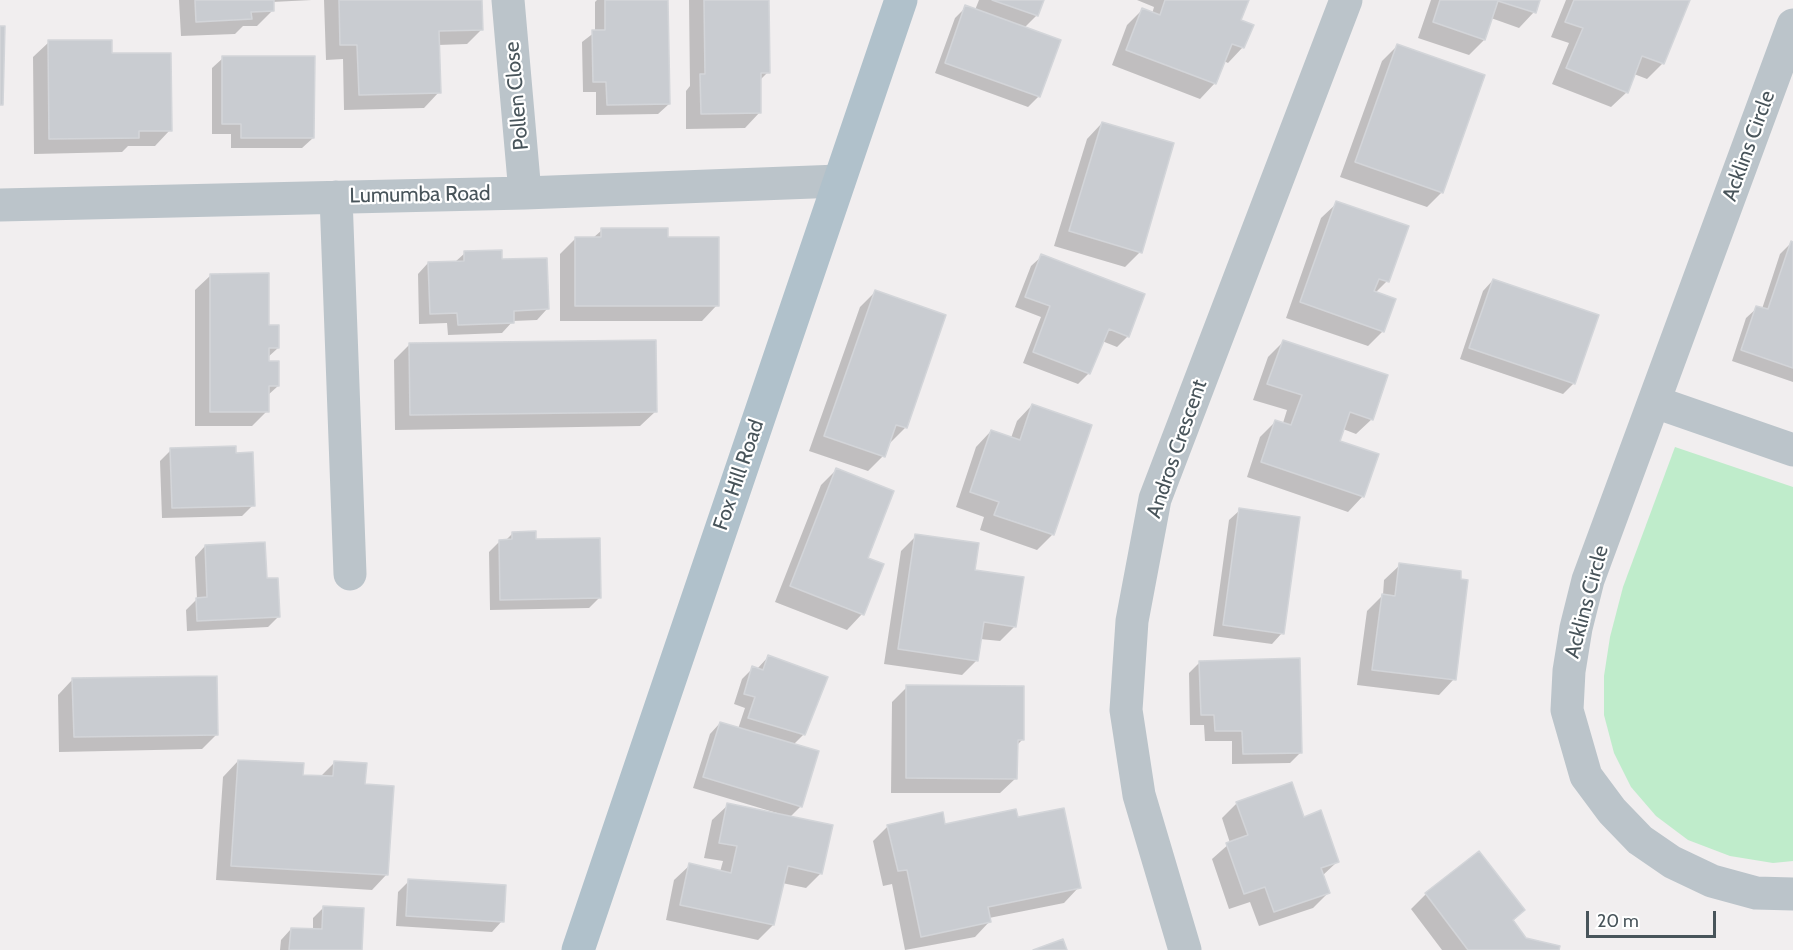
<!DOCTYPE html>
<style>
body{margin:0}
#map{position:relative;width:1793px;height:950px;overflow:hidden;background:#f1eeef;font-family:Cabin,sans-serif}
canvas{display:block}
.scale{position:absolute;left:1586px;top:911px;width:130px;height:27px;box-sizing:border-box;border:3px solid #48545a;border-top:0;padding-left:8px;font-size:18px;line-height:21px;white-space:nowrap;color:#48545a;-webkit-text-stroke:4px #fff;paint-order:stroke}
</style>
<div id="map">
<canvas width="1793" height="950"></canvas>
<div class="scale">20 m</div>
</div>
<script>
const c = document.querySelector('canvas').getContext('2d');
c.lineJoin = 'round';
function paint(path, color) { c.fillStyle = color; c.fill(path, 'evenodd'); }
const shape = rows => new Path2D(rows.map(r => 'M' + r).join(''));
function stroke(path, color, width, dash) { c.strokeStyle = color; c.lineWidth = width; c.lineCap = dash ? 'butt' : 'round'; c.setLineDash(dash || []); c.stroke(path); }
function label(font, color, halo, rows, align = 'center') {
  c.font = font + ' Cabin,sans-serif'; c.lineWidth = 4.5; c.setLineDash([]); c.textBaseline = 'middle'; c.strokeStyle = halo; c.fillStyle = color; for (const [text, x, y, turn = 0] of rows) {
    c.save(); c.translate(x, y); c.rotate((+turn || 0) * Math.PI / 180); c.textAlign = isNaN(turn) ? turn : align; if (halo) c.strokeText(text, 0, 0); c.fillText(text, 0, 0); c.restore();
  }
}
const green = shape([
 [1675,447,1793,487,1793,861,1773,863,1730,856,1688,840,1656,816,1631,787,1614,753,1604,715,1604,676,1610,637,1623,587]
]);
const shadow = shape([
 [179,0,312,0,272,2,273,10,257,26,243,26,235,34,181,36],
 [324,0,481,0,482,29,467,44,438,45,439,92,424,108,344,110,343,59,326,60],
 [597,0,667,0,669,104,658,114,596,115,596,92,583,92,582,42,595,32,595,2],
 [689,0,767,0,768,72,759,81,760,112,745,128,686,129,686,91,690,86],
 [979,0,1042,0,1037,15,1024,28,1039,96,1028,107,935,73,955,18,966,7,975,10],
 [1137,0,1247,0,1239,20,1243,47,1228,63,1224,61,1215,83,1200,99,1112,65,1127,25,1142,10,1152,14,1154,7],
 [1431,0,1538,0,1534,12,1519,28,1491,18,1484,40,1469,55,1418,38],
 [1566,0,1688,0,1663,63,1647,79,1634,74,1627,92,1611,107,1552,84,1569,43,1551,37],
 [49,42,110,55,170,130,155,146,128,146,122,152,34,154,33,57],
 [1397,46,1442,192,1427,207,1340,177,1382,61],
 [223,58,313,138,302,148,231,148,231,134,212,134,212,68],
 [1102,123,1140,252,1125,267,1054,246,1087,139],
 [1337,203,1387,281,1375,293,1383,331,1368,346,1286,318,1321,218],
 [602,230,666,238,717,305,702,321,560,321,560,254,576,238,593,238],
 [1791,243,1793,243,1793,382,1732,361,1746,318,1757,308,1762,309,1780,254],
 [465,253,501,261,547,309,537,320,513,321,502,333,448,335,447,323,419,324,418,274,428,263,455,262],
 [1042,256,1128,336,1117,347,1102,341,1089,373,1078,384,1023,363,1041,317,1015,307,1031,266],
 [211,275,267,327,278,348,267,358,278,386,267,396,267,411,252,426,195,426,195,290],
 [1493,280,1574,383,1563,394,1460,359,1483,291],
 [875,292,906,427,890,443,888,442,883,456,868,471,809,451,860,307],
 [1284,341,1372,419,1356,434,1343,429,1338,442,1363,496,1348,512,1247,477,1260,437,1276,421,1283,423,1287,410,1253,400,1268,357],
 [409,345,656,411,640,426,395,430,394,360],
 [1032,405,1090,426,1052,535,1037,550,980,530,984,517,956,507,976,447,991,431,1011,438,1017,421],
 [171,450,253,505,242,516,162,518,160,461],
 [836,470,866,559,882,565,862,614,847,630,775,602,821,485],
 [1240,510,1282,633,1272,644,1213,636,1229,520],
 [513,533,535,541,600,597,589,608,490,610,489,552,500,541,505,541],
 [916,536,973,571,1015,626,1000,641,980,639,977,660,962,675,884,664,901,551],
 [205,546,266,579,279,616,268,627,187,631,186,610,197,599,195,557],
 [1400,565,1454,679,1439,695,1357,685,1367,611,1383,595,1384,580],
 [768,657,804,734,793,745,801,806,789,818,821,873,806,888,782,883,773,925,758,940,666,920,674,880,690,865,720,872,723,861,704,858,712,820,728,805,776,815,777,813,693,788,710,734,720,723,738,729,745,708,734,704,742,679,753,668,757,669],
 [1200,662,1301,752,1290,763,1232,764,1232,741,1205,741,1204,725,1190,725,1189,673],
 [73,679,217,734,202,749,59,752,58,695],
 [907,687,1023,739,1016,746,1016,778,1000,793,891,793,892,702],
 [238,761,301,776,320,777,334,763,364,786,387,874,372,890,216,880,223,777],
 [1237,803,1303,819,1337,862,1322,876,1328,893,1313,908,1259,926,1250,902,1229,909,1212,859,1230,843,1222,818],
 [1017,819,1079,887,1064,903,989,918,990,921,975,937,905,950,892,884,883,886,873,841,888,826,944,826],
 [1479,853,1523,910,1512,922,1526,939,1557,950,1442,950,1411,909,1426,894],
 [409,881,502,921,492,932,396,926,398,892],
 [324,907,360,950,280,950,281,940,291,929,313,930,313,918]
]);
const building = shape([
 [195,0,274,0,274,11,251,12,252,19,196,22,195,0],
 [339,0,482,0,483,30,439,31,441,93,359,95,357,45,340,45,339,0],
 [605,0,668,0,670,104,607,105,606,82,593,82,592,30,605,30,605,0],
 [704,0,769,0,770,73,761,73,761,113,701,114,700,74,705,74,704,0],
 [992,0,1044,0,1038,16,992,0],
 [1165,0,1249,0,1241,20,1254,25,1244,48,1232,44,1216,84,1126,50,1142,8,1160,15,1165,0],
 [1440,0,1540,0,1536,13,1498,1,1485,40,1433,22,1440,0],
 [1574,0,1690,0,1664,64,1642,56,1628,93,1566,68,1583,28,1565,22,1574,0],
 [965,5,1061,40,1040,97,945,63,965,5],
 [0,26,5,26,3,105,0,105,0,26],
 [48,40,112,40,112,53,171,53,172,131,139,131,139,138,49,139,48,40],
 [1397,44,1485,75,1443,193,1355,162,1397,44],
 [222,56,315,56,314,138,241,138,241,124,222,124,222,56],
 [1102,122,1174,143,1142,253,1069,231,1102,122],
 [1336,201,1409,226,1389,282,1379,279,1374,291,1396,299,1384,332,1300,302,1336,201],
 [601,228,668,228,668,237,719,237,719,306,575,306,575,237,601,237,601,228],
 [1791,241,1793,242,1793,368,1741,350,1756,306,1768,309,1791,241],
 [502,250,502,259,547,258,549,309,514,311,514,323,458,325,457,313,430,314,428,262,464,261,464,251,502,250],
 [1041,254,1145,294,1129,337,1109,329,1090,374,1033,352,1050,306,1025,297,1041,254],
 [269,273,269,325,279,325,279,348,269,348,269,361,279,361,279,386,269,386,269,412,210,412,210,274,269,273],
 [1493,279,1599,315,1575,384,1469,348,1493,279],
 [875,290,946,315,907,428,896,425,885,457,824,436,875,290],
 [656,340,657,412,410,415,409,343,656,340],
 [1283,340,1388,375,1373,420,1350,412,1340,441,1379,454,1364,497,1261,462,1275,420,1291,425,1302,395,1267,384,1283,340],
 [1032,404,1092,425,1054,535,994,515,999,502,970,492,991,430,1020,440,1032,404],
 [236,446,236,453,253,452,255,506,172,508,170,448,236,446],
 [836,468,894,491,868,558,884,564,864,615,790,586,836,468],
 [1239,508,1300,517,1284,634,1223,625,1239,508],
 [536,531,536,539,600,538,601,598,500,600,499,540,512,539,512,532,536,531],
 [915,534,979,543,975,570,1024,577,1016,627,984,622,978,661,898,649,915,534],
 [265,542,267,578,278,578,280,617,197,621,196,598,207,597,205,545,265,542],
 [1399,563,1461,571,1461,579,1468,580,1456,680,1372,670,1382,594,1395,596,1399,563],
 [768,655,828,677,805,735,748,718,755,697,744,694,752,666,763,670,768,655],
 [1300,658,1302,753,1243,754,1242,731,1215,731,1214,715,1201,715,1199,661,1300,658],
 [217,676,218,735,74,737,72,678,217,676],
 [906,685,1024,686,1024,740,1018,740,1017,779,906,778,906,685],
 [720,722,819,751,802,807,703,777,720,722],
 [238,760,304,763,303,775,333,776,334,761,367,763,365,784,394,786,388,875,231,866,238,760],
 [1292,782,1304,817,1321,810,1339,862,1321,868,1330,893,1274,912,1265,887,1244,894,1226,843,1248,835,1236,802,1292,782],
 [727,803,833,825,822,874,788,866,774,925,680,905,689,863,731,873,737,846,719,843,727,803],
 [1064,808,1081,888,988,907,991,922,921,937,907,870,898,871,887,825,943,812,945,824,1016,809,1018,817,1064,808],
 [1479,851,1525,910,1513,920,1526,938,1560,946,1559,950,1468,950,1425,893,1479,851],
 [408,879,506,885,504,922,406,916,408,879],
 [323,906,364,908,362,950,289,950,291,928,322,929,323,906],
 [1063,939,1067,950,1033,950,1063,939]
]);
const minor = shape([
 [508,0,525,193],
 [1793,25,1588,580,1576,628,1569,671,1567,710,1586,776,1612,811,1640,840,1672,862,1712,881,1756,893,1793,894],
 [336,197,350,574],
 [0,205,525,193,839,181],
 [1655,402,1793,450],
 [1185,950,1139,795,1126,710,1132,621,1155,499,1346,0]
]);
const major = shape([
 [578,950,901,0]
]);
const streetNames = [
 ["Pollen Close",517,96,-95],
 ["Acklins Circle",1749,146,-70],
 ["Lumumba Road",420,195,-1],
 ["Andros Crescent",1177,449,-71],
 ["Fox Hill Road",739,475,-71],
 ["Acklins Circle",1587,602,-75]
];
paint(green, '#bfeccb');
paint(shadow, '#0003');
paint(building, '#c9ccd1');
stroke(building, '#d3d5d9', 1.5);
stroke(minor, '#bbc4ca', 33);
stroke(major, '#b0c1cb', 33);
label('21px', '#48545a', '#fff', streetNames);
</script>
